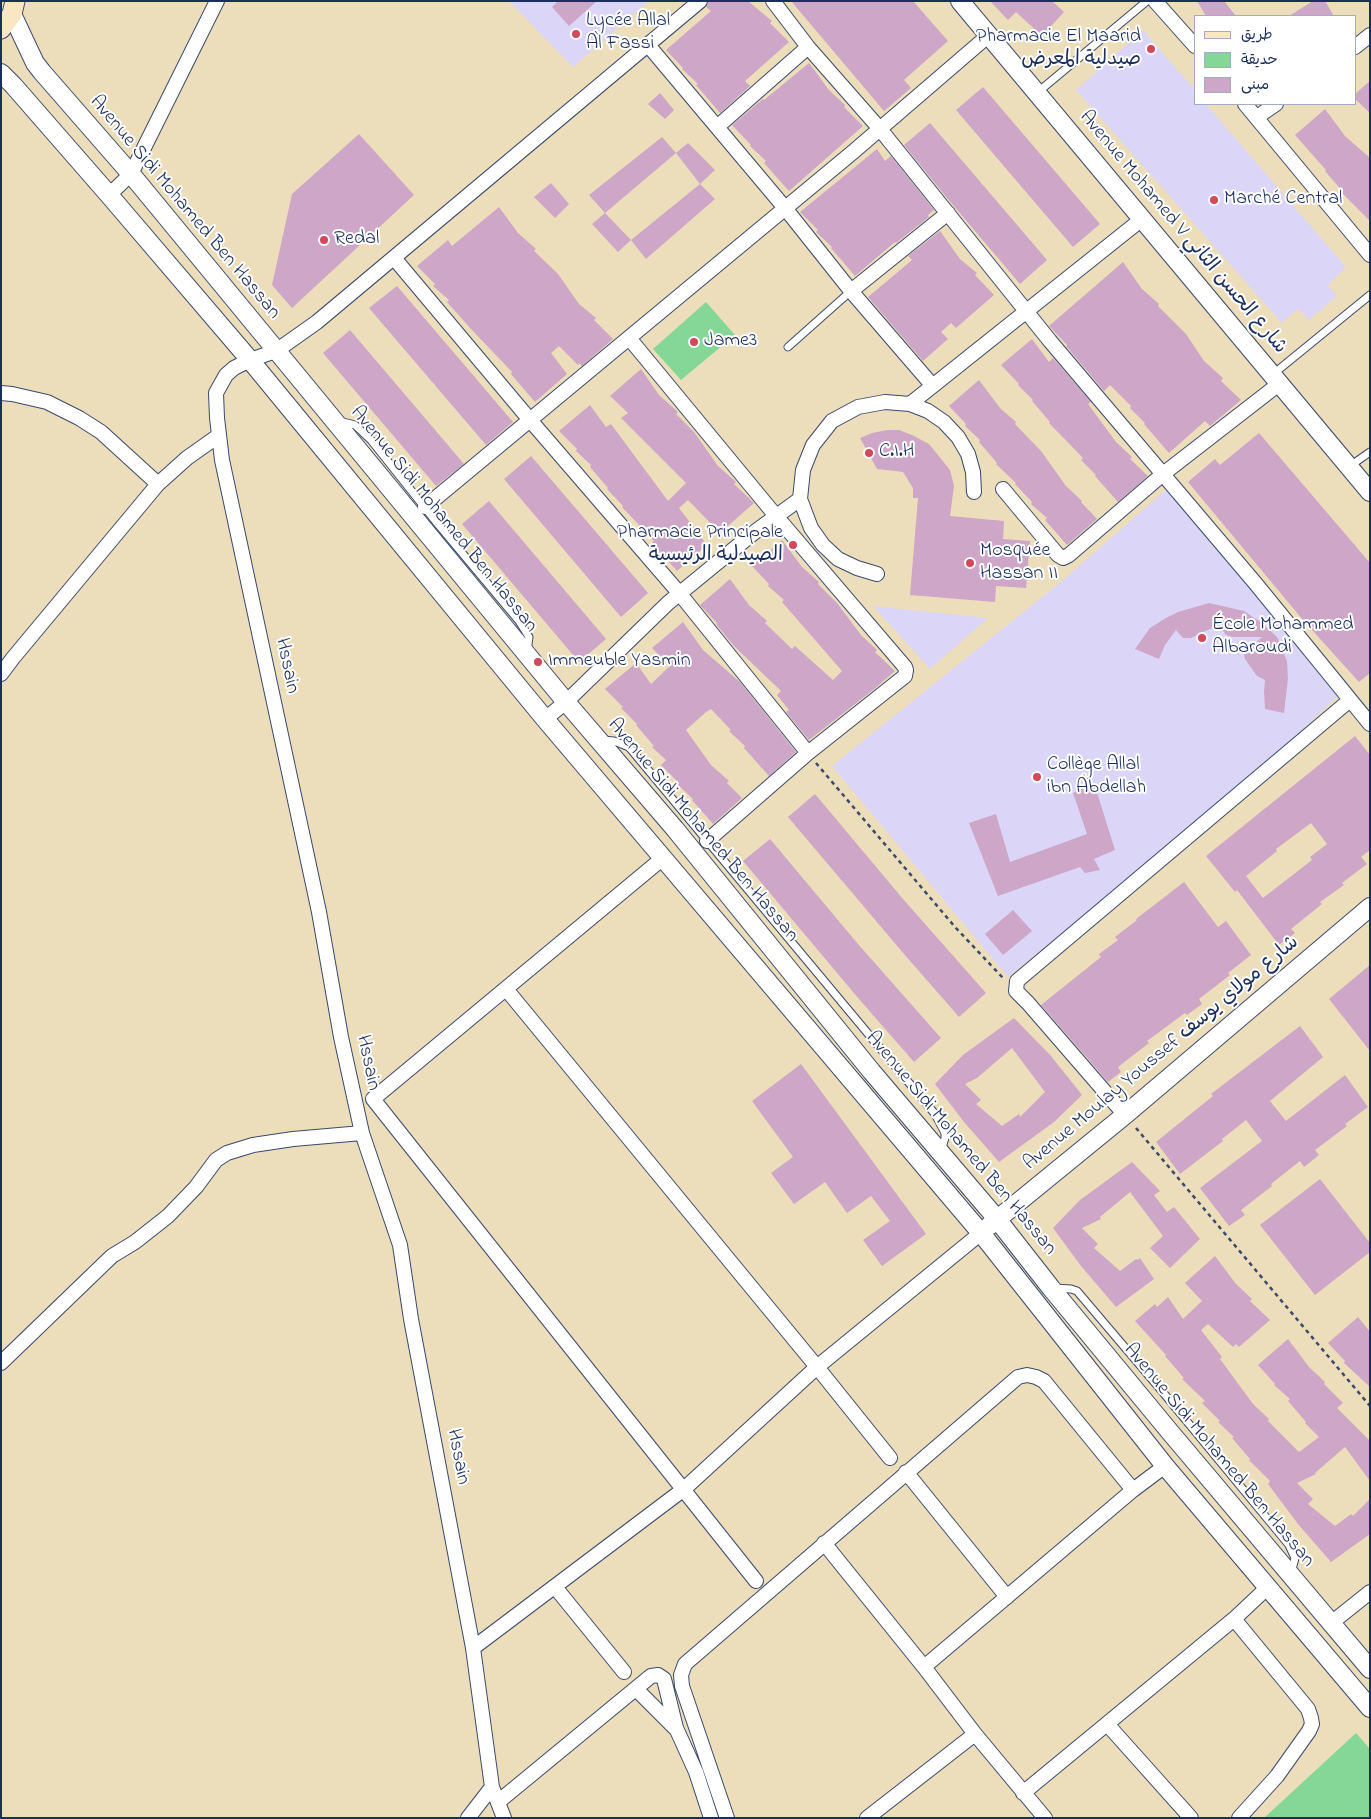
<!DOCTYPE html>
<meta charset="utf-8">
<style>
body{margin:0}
#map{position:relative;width:1371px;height:1819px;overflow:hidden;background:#ecdeba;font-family:"Indie Flower","Playpen Sans Arabic",sans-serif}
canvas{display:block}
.frame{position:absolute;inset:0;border:2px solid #1b2f5e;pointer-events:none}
.legend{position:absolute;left:1194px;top:15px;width:162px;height:90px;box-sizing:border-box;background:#fff;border:1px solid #a4acbf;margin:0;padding:6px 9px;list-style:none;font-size:15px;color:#1b2f5e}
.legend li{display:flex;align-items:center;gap:10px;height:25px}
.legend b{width:25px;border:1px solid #a4acbf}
</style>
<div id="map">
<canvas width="1371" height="1819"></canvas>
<div class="frame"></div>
<ul class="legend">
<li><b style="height:6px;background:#f9e7c3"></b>طريق</li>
<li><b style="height:14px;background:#85d798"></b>حديقة</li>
<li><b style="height:14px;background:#cea6c7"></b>مبنى</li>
</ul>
</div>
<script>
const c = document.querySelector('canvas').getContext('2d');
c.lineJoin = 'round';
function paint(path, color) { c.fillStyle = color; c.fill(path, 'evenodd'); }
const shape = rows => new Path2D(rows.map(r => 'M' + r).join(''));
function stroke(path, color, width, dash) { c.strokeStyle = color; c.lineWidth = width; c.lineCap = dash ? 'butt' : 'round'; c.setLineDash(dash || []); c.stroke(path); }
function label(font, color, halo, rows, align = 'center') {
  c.font = font + ' "Indie Flower","Playpen Sans Arabic",sans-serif'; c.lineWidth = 4; c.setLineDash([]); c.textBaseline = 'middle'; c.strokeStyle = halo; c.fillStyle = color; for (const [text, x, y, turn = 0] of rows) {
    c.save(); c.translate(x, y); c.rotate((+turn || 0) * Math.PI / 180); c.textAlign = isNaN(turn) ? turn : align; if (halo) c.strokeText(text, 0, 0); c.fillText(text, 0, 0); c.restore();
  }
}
const built = shape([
 [509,1,648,1,573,67],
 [1143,30,1195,90,1195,104,1206,104,1346,267,1328,285,1337,296,1309,320,1298,309,1282,323,1076,90],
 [1169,487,1339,695,1242,787,1008,977,832,766,1062,581],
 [873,606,988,618,930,669]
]);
const green = shape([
 [706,302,735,335,681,380,653,349],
 [1356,1733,1370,1749,1370,1818,1264,1818]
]);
const building = shape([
 [558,1,597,1,569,26,552,7],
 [709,1,748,1,772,21,770,23,789,42,745,81,750,86,720,113,696,85,698,84,682,69,683,68,666,50,711,11,706,7],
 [791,1,913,1,948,41,904,80,911,88,884,111],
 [990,1,1052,1,1064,12,1042,36,1016,12,1008,20],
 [1197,1,1224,1,1236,16,1206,16],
 [1313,1,1325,1,1334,16,1289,16],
 [809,63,829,90,845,105,844,107,863,126,789,191,764,163,766,161,750,146,751,145,732,125,763,99,764,100],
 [1370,81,1370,113,1355,99,1355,94],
 [983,87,1100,224,1073,247,956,110],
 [660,93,674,110,665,119,648,104],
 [1325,109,1345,136,1370,158,1370,221,1342,193,1343,192,1325,171,1326,170,1295,135],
 [930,123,1047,260,1020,284,947,198,904,145],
 [359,134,414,195,292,308,272,285,292,194],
 [662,137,676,153,605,213,589,195],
 [688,143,715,170,700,184,676,153],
 [877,149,885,161,891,156,934,210,928,215,929,217,896,243,895,242,855,276,831,248,832,247,816,232,818,230,800,212],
 [551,183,569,204,555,218,534,197],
 [700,184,715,199,646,259,631,240],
 [499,207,518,233,536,249,534,251,558,274,579,304,596,318,594,320,613,339,582,366,579,363,578,365,559,346,551,353,567,374,535,402,511,374,512,372,472,330,447,302,449,300,433,286,435,284,417,266,448,240,452,246],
 [605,213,631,240,618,252,592,224],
 [940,231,960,259,977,273,975,275,994,295,956,328,951,323,941,332,948,339,923,361,868,297,912,260,908,256],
 [1123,262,1142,289,1159,304,1158,306,1186,334,1204,361,1223,378,1221,381,1241,400,1210,426,1205,421,1169,453,1144,424,1145,423,1130,408,1131,406,1110,385,1104,391,1066,346,1067,345,1049,326],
 [397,286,513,422,486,445,369,308],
 [350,330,464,464,436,486,323,353],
 [1032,339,1049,362,1053,358,1091,402,1088,404,1116,442,1132,457,1130,459,1148,476,1118,502,1095,476,1096,475,1081,460,1083,458,1049,423,1050,422,1032,401,1033,400,1018,385,1019,384,1001,365],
 [641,369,659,395,678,412,676,414,694,432,718,466,736,482,734,484,754,503,720,533,688,500,679,508,707,545,677,571,652,543,654,541,638,526,639,525,622,507,623,506,607,489,608,488,590,467,591,465,576,451,577,449,559,431,590,405,606,427,611,424,668,501,686,483,621,418,628,413,610,396],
 [979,380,1000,408,1016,422,1015,424,1041,451,1066,486,1082,501,1081,502,1097,519,1067,545,1045,520,1047,518,1031,504,1032,502,1015,484,1016,483,996,464,997,463,979,442,980,440,965,426,966,424,949,406],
 [887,430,899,430,912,435,929,444,950,470,954,486,950,516,1004,521,1003,539,1030,541,1026,588,996,586,995,602,910,595,918,498,913,498,913,488,903,472,877,469,860,438,872,433],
 [1259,433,1370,563,1370,673,1359,682,1303,620,1188,482,1215,459,1220,465],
 [531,456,648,593,621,617,504,479],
 [489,501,606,639,579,662,462,524],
 [782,540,802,567,819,582,818,584,837,603,861,635,877,650,875,652,895,671,873,690,809,740,786,712,789,710,777,695,781,691,733,645,716,624,717,623,700,605,730,579,749,605,767,621,765,623,792,649,795,646,833,680,842,671,782,602,784,600,768,586,769,584,752,566],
 [1209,603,1244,611,1263,624,1277,637,1287,661,1288,679,1284,713,1265,709,1264,692,1265,680,1257,676,1245,659,1244,654,1262,637,1233,637,1226,635,1223,631,1212,628,1191,638,1183,638,1176,630,1165,645,1159,659,1135,649,1150,628,1166,618,1178,612],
 [683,622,703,650,740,682,796,752,769,776,744,748,745,746,729,731,731,730,711,709,706,712,686,730,711,765,729,781,727,783,742,798,713,824,692,800,693,799,677,784,679,783,661,765,666,760,652,747,654,746,636,725,637,724,621,708,623,707,605,689,636,663,651,684,670,666,652,648],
 [1355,736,1370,755,1370,850,1361,857,1367,864,1342,883,1344,885,1320,902,1322,904,1291,929,1295,933,1279,945,1237,890,1235,892,1206,856],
 [1311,823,1327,844,1310,857,1312,860,1263,898,1246,876,1277,851,1276,849],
 [1094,783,1115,850,1094,859,1100,870,1085,873,1080,867,998,896,969,823,996,814,1010,862,1087,834,1073,793],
 [815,794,903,899,986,993,959,1017,904,954,788,817],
 [770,839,858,944,941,1038,914,1062,859,999,743,861],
 [1184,882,1218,927,1226,921,1251,955,1228,973,1230,975,1199,999,1202,1004,1187,1015,1185,1013,1147,1041,1149,1043,1118,1067,1121,1072,1108,1082,1041,1005,1101,957,1099,954,1118,940,1115,937,1137,920,1136,919],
 [1013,910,1032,931,1003,955,985,934],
 [1370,965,1370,1051,1329,999],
 [1014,1018,1051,1056,1082,1095,1054,1122,999,1162,964,1122,935,1084,963,1055],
 [1012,1048,1045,1092,1020,1117,1019,1114,1002,1126,976,1104,981,1100,965,1084,977,1078],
 [1300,1026,1323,1057,1270,1101,1286,1121,1345,1075,1368,1107,1345,1124,1347,1126,1315,1150,1319,1155,1304,1167,1300,1161,1271,1184,1272,1186,1241,1210,1245,1215,1229,1226,1200,1188,1262,1141,1246,1120,1222,1139,1223,1141,1180,1174,1156,1142,1213,1096,1211,1094],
 [801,1064,926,1234,882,1266,863,1240,890,1221,871,1196,847,1213,825,1182,794,1204,771,1173,793,1157,752,1101],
 [1132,1162,1160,1191,1154,1195,1167,1212,1174,1207,1200,1239,1170,1268,1150,1248,1163,1236,1130,1192,1100,1217,1101,1219,1082,1228,1098,1244,1094,1248,1120,1271,1136,1259,1138,1260,1140,1258,1154,1279,1116,1307,1081,1266,1053,1228,1080,1200],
 [1320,1179,1370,1243,1370,1252,1315,1295,1260,1225],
 [1215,1256,1236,1284,1252,1299,1250,1301,1270,1320,1239,1347,1236,1344,1233,1347,1208,1324,1201,1330,1222,1357,1220,1359,1253,1404,1269,1419,1268,1421,1299,1452,1319,1437,1305,1423,1306,1422,1288,1401,1290,1399,1274,1385,1275,1384,1258,1365,1288,1339,1309,1367,1325,1382,1324,1384,1343,1403,1337,1408,1370,1441,1370,1481,1345,1447,1315,1473,1316,1474,1297,1483,1313,1499,1308,1504,1335,1526,1351,1514,1353,1516,1370,1499,1370,1534,1331,1562,1298,1524,1268,1484,1270,1481,1249,1460,1250,1459,1232,1438,1234,1437,1218,1422,1220,1421,1202,1403,1205,1401,1182,1379,1184,1378,1165,1356,1166,1355,1135,1321,1155,1304,1157,1307,1168,1297,1183,1319,1202,1301,1185,1283],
 [1358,1317,1370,1332,1370,1387,1344,1363,1345,1361,1328,1343]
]);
const path = shape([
 [816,763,955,927,1003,978],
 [1136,1128,1370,1406]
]);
const service = shape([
 [1038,92,1147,1],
 [788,347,851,291],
 [1272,375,1370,295],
 [339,421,355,425,371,440,437,523,519,621,529,637,527,652],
 [1350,466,1370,452],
 [602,740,614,741,629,747,935,1114,945,1133,945,1138,941,1151],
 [1054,1288,1071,1289,1077,1291,1161,1390,1289,1545,1295,1558,1291,1573]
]);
const minor = shape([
 [773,1,808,47,880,129,1050,341,1256,584,1370,724],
 [1155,1,1195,46],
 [648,45,785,208,851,291,932,385],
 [1355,47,1370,35],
 [1245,104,1370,255],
 [1257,117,1276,104],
 [717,127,808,47],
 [109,195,131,174,217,1],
 [394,258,530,420,680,594,808,753],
 [851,291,948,213],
 [629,338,776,516,905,667,906,670,905,676,808,753,707,841],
 [1,393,12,394,47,402,79,418,101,432,158,484],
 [910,404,1142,219],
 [1003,489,1058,555,1063,558,1069,555,1163,474,1279,384],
 [425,507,853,152,989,35],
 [877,574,857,568,838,559,823,545,811,528,800,499,803,470,813,445,832,421,858,407,885,402,910,404,928,411,944,422,958,437,968,454,973,472,974,492],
 [1,674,13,658,158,484,187,458,218,436],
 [545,719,566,702,668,603,756,531,800,499],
 [663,858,373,1099,756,1581],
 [506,989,817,1367,890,1458],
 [1125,1115,1028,1003,1016,991,1017,981,1350,700],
 [1,1363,112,1256,135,1242,168,1216,196,1187,216,1160,227,1153,253,1145,293,1139,362,1133],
 [906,1472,1007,1597],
 [824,1543,924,1667,975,1734,1045,1818],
 [555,1587,624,1672],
 [1234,1619,1308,1709,1311,1718,1312,1724,1309,1731,1277,1776,1239,1818],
 [1330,1624,1370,1592],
 [473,1648,684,1489,817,1367,981,1233],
 [924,1667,1133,1490,1165,1466],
 [636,1689,675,1728],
 [1107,1724,1191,1818],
 [1023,1793,1234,1619,1268,1587],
 [498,1802,651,1676,658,1675,664,1679,676,1728,696,1772,711,1818],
 [468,1818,492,1787],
 [504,1818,492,1787,473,1648,411,1319,400,1245,362,1133,341,1037,319,912,222,460,217,418,216,393,226,375,234,368,250,360,276,351,317,322,700,1],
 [727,1818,682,1686,681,1675,685,1664,1018,1377,1027,1375,1036,1377,1044,1381,1133,1490],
 [867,1818,975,1734]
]);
const tertiary = shape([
 [960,1,1370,492],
 [12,14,35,63,42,72,131,174,566,702,675,829,872,1072,997,1219,1051,1288,1170,1432,1370,1669],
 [1,73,13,85,109,195,250,360,545,719,981,1233,1165,1466,1370,1708],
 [989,1226,1125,1115,1370,907]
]);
const secondary = shape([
 [1,29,12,14,15,1]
]);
const markers = [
 [576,34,5,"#d1495b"],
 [1151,49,5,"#d1495b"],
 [1214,200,5,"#d1495b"],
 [324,240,5,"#d1495b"],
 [694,342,5,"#d1495b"],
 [869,453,5,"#d1495b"],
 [793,545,5,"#d1495b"],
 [970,563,5,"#d1495b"],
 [1202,638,5,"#d1495b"],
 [538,662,5,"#d1495b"],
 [1037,777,5,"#d1495b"]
];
const poiNames = [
 ["Lycée Allal",586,22],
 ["Al Fassi",586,45],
 ["Pharmacie El Maarid",1141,38,"right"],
 ["صيدلية المعرض",1141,61,"right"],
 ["Marché Central",1224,200],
 ["Redal",334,240],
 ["Jame3",704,342],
 ["C.I.H",879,453],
 ["Pharmacie Principale",783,534,"right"],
 ["الصيدلية الرئيسية",783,557,"right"],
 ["Mosquée",980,552],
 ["Hassan II",980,575],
 ["École Mohammed",1212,626],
 ["Albaroudi",1212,649],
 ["Immeuble Yasmin",548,662],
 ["Collège Allal",1047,766],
 ["ibn Abdellah",1047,789]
];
const streetNames = [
 ["Avenue Sidi Mohamed Ben Hassan",184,208,50],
 ["Avenue Mohamed V شارع الحسن الثاني",1182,233,50],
 ["Avenue Sidi Mohamed Ben Hassan",443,520,51],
 ["Hssain",286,666,78],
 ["Avenue Sidi Mohamed Ben Hassan",702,831,50],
 ["Avenue Moulay Youssef شارع مولاي يوسف",1162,1054,-40],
 ["Hssain",367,1063,78],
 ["Avenue Sidi Mohamed Ben Hassan",960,1144,50],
 ["Avenue Sidi Mohamed Ben Hassan",1218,1456,50],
 ["Hssain",457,1457,79]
];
paint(built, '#dbd6f7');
paint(green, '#85d798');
paint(building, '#cea6c7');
stroke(service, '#3a496c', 9);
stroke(minor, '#3a496c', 16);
stroke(tertiary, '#3a496c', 20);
stroke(secondary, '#3a496c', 21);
stroke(path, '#3a496c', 2.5, [4, 4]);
stroke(service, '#fff', 7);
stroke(minor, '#fff', 14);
stroke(tertiary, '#fff', 18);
stroke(secondary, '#f9e7c3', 19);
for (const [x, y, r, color] of markers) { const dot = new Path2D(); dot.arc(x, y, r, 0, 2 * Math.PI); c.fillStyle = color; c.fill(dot); stroke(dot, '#fff', 2); }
label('20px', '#1b2f5e', '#fff', poiNames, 'left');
label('20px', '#1b2f5e', '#fff', streetNames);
</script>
